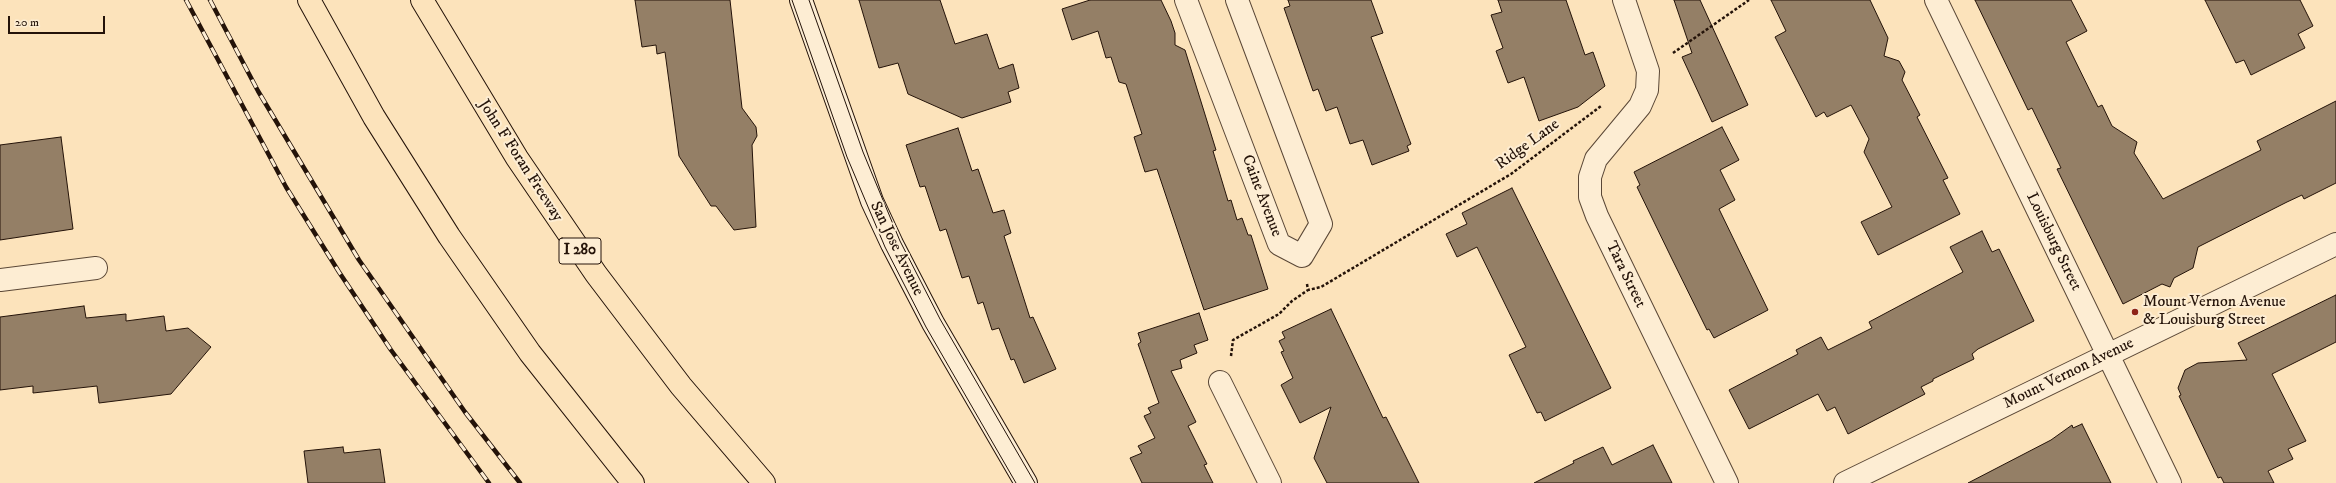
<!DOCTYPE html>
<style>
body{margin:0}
#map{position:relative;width:2336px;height:483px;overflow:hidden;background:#fce3bb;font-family:"IM FELL DW Pica",serif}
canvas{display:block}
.scale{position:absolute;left:8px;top:16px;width:97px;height:18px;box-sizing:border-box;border:2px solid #241309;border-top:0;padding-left:5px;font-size:12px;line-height:14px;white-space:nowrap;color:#241309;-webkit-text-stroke:3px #fdedd3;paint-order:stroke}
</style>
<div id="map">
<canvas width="2336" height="483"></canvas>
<div class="scale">20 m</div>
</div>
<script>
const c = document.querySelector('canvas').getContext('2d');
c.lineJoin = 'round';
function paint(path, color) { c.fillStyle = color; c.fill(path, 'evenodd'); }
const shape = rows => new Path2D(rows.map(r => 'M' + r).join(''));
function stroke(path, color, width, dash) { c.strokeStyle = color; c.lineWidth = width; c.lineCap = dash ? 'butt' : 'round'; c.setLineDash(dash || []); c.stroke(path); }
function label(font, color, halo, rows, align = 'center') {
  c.font = font + ' "IM FELL DW Pica",serif'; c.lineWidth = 4; c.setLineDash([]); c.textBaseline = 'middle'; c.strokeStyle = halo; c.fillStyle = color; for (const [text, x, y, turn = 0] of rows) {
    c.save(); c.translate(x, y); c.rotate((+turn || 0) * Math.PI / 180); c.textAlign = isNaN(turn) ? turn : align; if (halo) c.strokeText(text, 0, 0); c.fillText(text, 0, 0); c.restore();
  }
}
const building = shape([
 [635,0,730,0,742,108,756,127,757,136,752,145,756,227,734,230,716,206,711,206,679,156,665,52,657,54,656,45,642,47,635,0],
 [859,0,940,0,955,44,987,34,999,69,1013,64,1019,88,1008,92,1011,102,962,118,908,94,898,63,879,68,859,0],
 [1090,0,1161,0,1171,21,1175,33,1175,45,1185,50,1216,150,1213,151,1228,201,1231,200,1237,220,1242,218,1248,235,1251,235,1268,289,1204,310,1157,169,1145,172,1134,137,1142,134,1126,84,1119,82,1111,57,1106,58,1098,31,1072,40,1062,9,1090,0],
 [1288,0,1371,0,1383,33,1371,37,1411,144,1407,146,1409,151,1372,165,1363,140,1350,144,1337,107,1326,111,1318,89,1313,91,1284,8,1290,6,1288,0],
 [1498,0,1566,0,1585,55,1593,52,1605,86,1578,107,1539,121,1524,77,1508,83,1496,51,1503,48,1491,15,1502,12,1498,0],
 [1674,0,1700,0,1748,105,1712,122,1682,57,1692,53,1674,0],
 [1771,0,1870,0,1888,38,1884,56,1899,61,1905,72,1902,80,1920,115,1917,117,1948,178,1943,180,1960,214,1878,255,1861,222,1892,207,1864,152,1869,139,1851,105,1827,117,1824,112,1816,117,1775,37,1786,31,1771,0],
 [1975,0,2071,0,2087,31,2066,42,2098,107,2102,105,2112,126,2137,142,2134,153,2163,199,2261,150,2257,141,2336,101,2336,183,2304,199,2302,195,2287,202,2198,247,2193,268,2174,278,2170,287,2162,284,2123,304,2057,169,2061,168,2032,108,2028,110,1975,0],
 [2205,0,2300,0,2313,26,2298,34,2305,48,2251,75,2244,60,2236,63,2205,0],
 [1722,127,1739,160,1720,170,1735,200,1719,209,1768,310,1714,338,1709,329,1707,330,1671,257,1637,187,1640,185,1634,172,1722,127],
 [958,128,972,171,978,169,993,213,1004,210,1011,233,1004,236,1030,318,1033,317,1056,369,1024,383,1014,359,1011,360,999,328,992,330,983,302,978,304,969,276,962,278,946,229,940,231,925,186,920,187,906,145,958,128],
 [61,137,73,229,0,240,0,145,61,137],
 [1512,188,1611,388,1545,421,1541,412,1537,413,1509,355,1526,347,1477,247,1457,257,1446,234,1467,224,1462,213,1512,188],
 [1982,231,1992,252,1999,249,2034,321,1978,349,1972,354,1974,359,1933,379,1933,381,1921,387,1925,394,1848,434,1835,407,1827,411,1818,394,1749,429,1729,390,1798,354,1796,350,1821,337,1828,350,1872,328,1869,322,1963,272,1950,247,1982,231],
 [2336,295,2336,342,2272,374,2306,441,2288,449,2293,459,2268,471,2274,483,2224,483,2221,477,2218,478,2179,396,2181,395,2178,388,2185,370,2198,363,2247,360,2238,343,2336,295],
 [84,306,86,318,126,314,126,321,164,316,166,331,188,328,211,347,171,394,99,403,97,386,33,393,33,386,0,390,0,317,84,306],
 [1331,309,1383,418,1386,417,1419,483,1327,483,1314,458,1331,407,1300,423,1281,385,1293,378,1281,352,1284,351,1279,341,1285,338,1282,332,1331,309],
 [1199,313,1208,340,1194,345,1197,353,1180,360,1182,368,1171,371,1196,422,1188,426,1207,464,1204,465,1213,483,1142,483,1130,458,1142,453,1138,446,1155,438,1144,416,1151,413,1148,408,1159,403,1138,344,1141,342,1138,333,1199,313],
 [2082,424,2111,483,1968,483,2051,440,2072,425,2073,428,2082,424],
 [1653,445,1672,483,1534,483,1574,463,1573,461,1603,447,1612,465,1653,445],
 [343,447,344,453,380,449,385,483,308,483,304,451,343,447]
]);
const path = shape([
 [1673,53,1749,0],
 [1307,284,1308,290,1321,287,1511,174,1601,106],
 [1231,356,1233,340,1279,314,1292,301,1308,290]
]);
const street = shape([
 [1186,0,1279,244,1302,256,1321,224,1237,0],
 [1624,0,1648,71,1647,90,1640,106,1596,159,1590,177,1590,197,1597,216,1727,483],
 [1936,0,2170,483],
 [0,280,96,268],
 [1220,382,1270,483],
 [1845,483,2336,244]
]);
const secondary = shape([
 [801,0,872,201,892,244,933,323,1026,483]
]);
const highway = shape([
 [309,0,374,117,449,236,530,353,633,483],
 [422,0,517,158,596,274,681,386,764,483]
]);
const tram = shape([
 [792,0,847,157,885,247,926,327,1016,483],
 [809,0,863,152,900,241,940,319,1035,483]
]);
const rail = shape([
 [186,0,286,187,339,272,391,350,489,483],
 [210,0,258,91,359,260,465,412,520,483]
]);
const markers = [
 [2135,312,4,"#8f2418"]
];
const shields = [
 [580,251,42]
];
const shieldNames = [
 ["I 280",580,251]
];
const streetNames = [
 ["Ridge Lane",1528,145,-36],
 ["John F Foran Freeway",520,161,57],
 ["Caine Avenue",1261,196,69],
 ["Louisburg Street",2053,242,64],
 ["San Jose Avenue",896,249,64],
 ["Tara Street",1625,275,64],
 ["Mount Vernon Avenue",2069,374,-26]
];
const poiNames = [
 ["Mount Vernon Avenue",2143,303],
 ["& Louisburg Street",2143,321]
];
paint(building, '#947f66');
stroke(building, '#241309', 1);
stroke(street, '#5a4736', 24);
stroke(secondary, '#241309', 24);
stroke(highway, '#241309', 24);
stroke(path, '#241309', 2.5, [3, 2]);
stroke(street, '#fdedd3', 22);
stroke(secondary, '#fdedd3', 22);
stroke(highway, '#fce3bb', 22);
stroke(tram, '#241309', 1);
stroke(rail, '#241309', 4.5);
stroke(rail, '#fdedd3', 3, [9]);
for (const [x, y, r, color] of markers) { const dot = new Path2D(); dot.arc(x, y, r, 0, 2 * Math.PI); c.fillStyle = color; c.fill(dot); stroke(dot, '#fdedd3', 1.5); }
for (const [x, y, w] of shields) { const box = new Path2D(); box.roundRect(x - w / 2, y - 13, w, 26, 3); c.fillStyle = '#fdedd3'; c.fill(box); stroke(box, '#241309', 1); }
label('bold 15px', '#241309', null, shieldNames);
label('16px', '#241309', '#fdedd3', streetNames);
label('16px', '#241309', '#fdedd3', poiNames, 'left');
</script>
